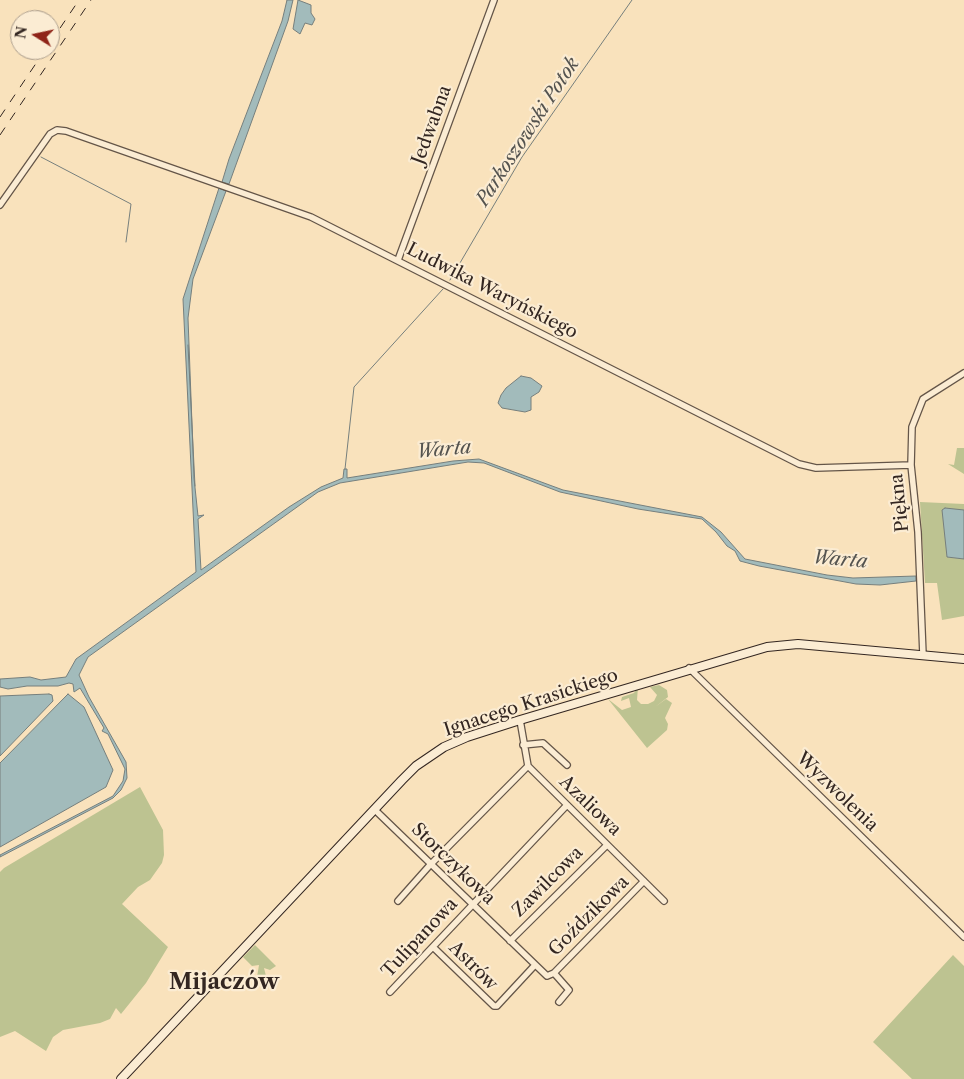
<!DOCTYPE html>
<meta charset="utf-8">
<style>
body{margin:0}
#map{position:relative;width:964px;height:1079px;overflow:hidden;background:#f9e2bc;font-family:"Libre Caslon Text",serif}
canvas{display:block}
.north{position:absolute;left:10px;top:10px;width:50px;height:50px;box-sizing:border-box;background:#fbecd3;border:1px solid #ab9d8c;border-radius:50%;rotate:280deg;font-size:14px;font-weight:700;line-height:20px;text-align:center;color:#332621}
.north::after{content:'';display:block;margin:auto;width:18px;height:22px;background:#8f2418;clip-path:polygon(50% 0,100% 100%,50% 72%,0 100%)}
</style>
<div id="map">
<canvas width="964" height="1079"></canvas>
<div class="north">N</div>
</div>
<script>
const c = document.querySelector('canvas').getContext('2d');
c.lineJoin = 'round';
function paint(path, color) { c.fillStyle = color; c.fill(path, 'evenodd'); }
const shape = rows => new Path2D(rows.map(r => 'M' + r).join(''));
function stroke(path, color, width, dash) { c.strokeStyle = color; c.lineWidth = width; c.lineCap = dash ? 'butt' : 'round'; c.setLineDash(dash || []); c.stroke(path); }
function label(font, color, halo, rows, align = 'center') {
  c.font = font + ' "Libre Caslon Text",serif'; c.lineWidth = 4.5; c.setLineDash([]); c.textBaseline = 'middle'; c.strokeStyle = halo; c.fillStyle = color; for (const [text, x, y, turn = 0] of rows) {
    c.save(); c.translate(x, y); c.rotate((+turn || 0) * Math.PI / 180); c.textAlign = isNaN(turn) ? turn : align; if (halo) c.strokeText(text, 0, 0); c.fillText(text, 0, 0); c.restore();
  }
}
const green = shape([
 [957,448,964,448,964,474,948,464,954,465],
 [920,502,964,504,964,616,942,620,937,583,925,583],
 [659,685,667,690,668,697,655,707,666,699,672,703,665,718,668,724,667,730,647,748,608,699,622,710,631,707,629,698,621,701,622,697,634,693,638,687,637,700,641,704,648,704,654,701,657,695,650,687],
 [140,787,163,830,164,855,162,863,150,880,138,887,122,904,168,947,146,983,121,1014,116,1008,110,1019,100,1023,63,1030,53,1037,46,1051,15,1031,0,1037,0,872,4,868],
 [255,945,276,966,270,970,264,968,266,976,263,979,257,977,259,965,252,966,243,957],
 [953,955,964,966,964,1079,912,1079,873,1042]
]);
const water = shape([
 [287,0,293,0,288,21,229,184,222,182,229,159,282,21,287,0],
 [298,0,311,5,311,13,315,19,312,25,305,23,300,34,293,29,298,0],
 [219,188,226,191,193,279,188,318,194,478,198,516,204,515,198,519,201,570,289,507,321,487,343,478,344,469,347,469,347,478,453,461,479,459,563,490,702,517,721,532,745,559,827,575,853,578,916,576,916,581,880,585,856,584,759,566,740,561,735,551,727,546,716,532,702,519,638,509,560,492,484,463,468,462,340,483,318,492,88,657,79,675,89,697,126,762,127,778,121,790,113,798,0,857,0,855,113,796,123,781,125,769,108,734,102,731,104,728,80,688,74,692,73,684,69,683,58,686,27,686,8,689,0,687,0,679,30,677,41,680,66,677,76,659,196,572,183,299,219,188],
 [521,376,531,378,542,386,539,392,531,397,531,410,525,412,502,408,498,403,501,395,506,388,521,376],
 [945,508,964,510,964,559,947,557,942,510,945,508],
 [49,694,52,695,53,701,0,756,0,696,49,694],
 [68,694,84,707,113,770,106,787,0,847,0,763,68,694]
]);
const stream = shape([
 [41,157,131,204,126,242],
 [450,280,522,157,632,0],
 [188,345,195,486],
 [345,469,354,387,443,289]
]);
const street = shape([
 [0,205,50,134,57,130,66,131,311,217,799,464,816,468,911,465],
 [398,260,494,0],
 [923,655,918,532,911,465,912,427,923,399,964,373],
 [689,668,964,937],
 [520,720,528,766,664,901],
 [523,745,543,743,567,765],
 [374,809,547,976,554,973,644,881],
 [398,901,430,865,528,766],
 [510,941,607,845],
 [433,947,494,1006,497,1006,535,965],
 [554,973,569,990,559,1002],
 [390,992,567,805]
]);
const secondary = shape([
 [121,1079,402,780,416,766,444,747,467,737,520,720,767,647,798,644,964,659]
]);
const rail = shape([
 [50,43,79,0],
 [0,117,45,50],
 [0,135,91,0]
]);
const streetNames = [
 ["Jedwabna",432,125,-70],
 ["Ludwika Waryńskiego",492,291,27],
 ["Piękna",900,503,-96],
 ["Ignacego Krasickiego",531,703,-18],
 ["Wyzwolenia",837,792,44],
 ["Azaliowa",590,806,44],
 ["Storczykowa",453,864,44],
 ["Zawilcowa",548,882,-45],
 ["Goździkowa",589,916,-45],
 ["Tulipanowa",420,938,-47],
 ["Astrów",473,966,45]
];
const waterNames = [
 ["Parkoszowski Potok",528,132,-57],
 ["Warta",444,450,-5],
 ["Warta",840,560,5]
];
const districtNames = [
 ["Mijaczów",224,983]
];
paint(green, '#bdc391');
paint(water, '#a2bbbb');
stroke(water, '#767f7d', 1);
stroke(stream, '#767f7d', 1);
stroke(street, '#645548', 8);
stroke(secondary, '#332621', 10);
stroke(street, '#fbecd3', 5.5);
stroke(secondary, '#fbecd3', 8);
stroke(rail, '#332621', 1, [9, 9]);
label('18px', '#332621', '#fbecd3', streetNames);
label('italic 19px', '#54534f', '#fbecd3', waterNames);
label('bold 22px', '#332621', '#fbecd3', districtNames);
</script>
